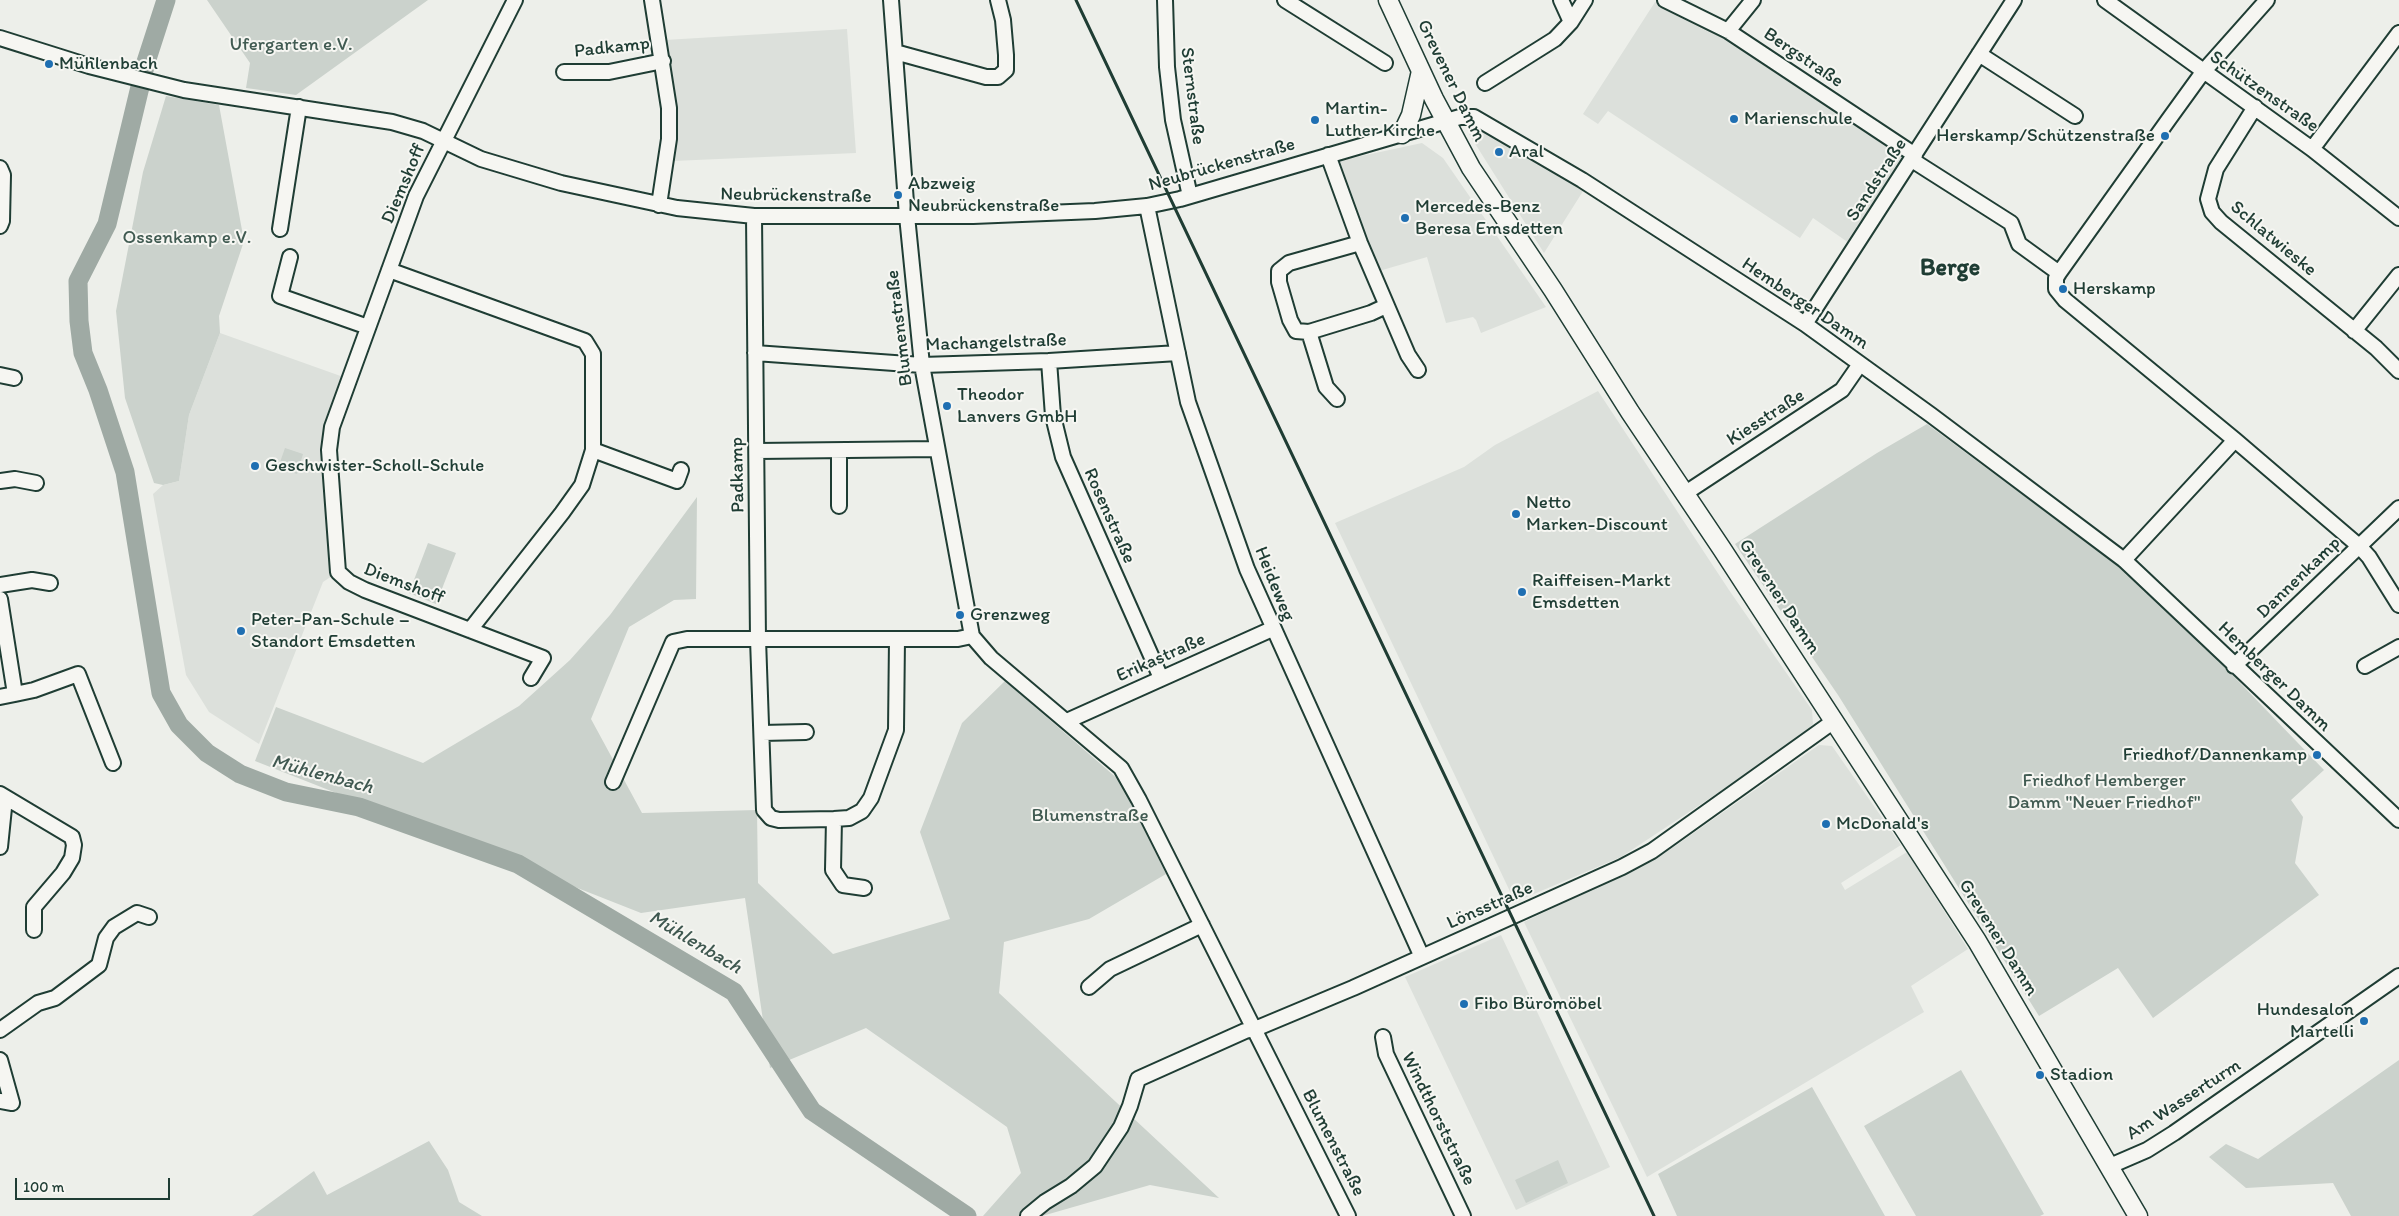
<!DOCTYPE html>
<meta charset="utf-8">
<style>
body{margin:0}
#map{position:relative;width:2399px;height:1216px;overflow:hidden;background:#edefea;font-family:Itim,sans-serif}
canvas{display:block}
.scale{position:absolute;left:15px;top:1178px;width:155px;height:22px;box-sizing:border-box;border:2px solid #1f3d34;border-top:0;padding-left:6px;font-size:15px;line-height:18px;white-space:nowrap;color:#1f3d34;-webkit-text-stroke:4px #f6f6f2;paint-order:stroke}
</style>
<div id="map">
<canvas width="2399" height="1216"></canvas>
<div class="scale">100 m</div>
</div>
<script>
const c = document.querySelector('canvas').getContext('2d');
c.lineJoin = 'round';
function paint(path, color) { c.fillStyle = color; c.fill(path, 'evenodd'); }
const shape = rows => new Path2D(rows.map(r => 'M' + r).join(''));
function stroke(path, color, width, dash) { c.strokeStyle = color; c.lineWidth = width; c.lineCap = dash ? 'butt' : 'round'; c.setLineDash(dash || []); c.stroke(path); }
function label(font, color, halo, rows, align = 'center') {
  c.font = font + ' Itim,sans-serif'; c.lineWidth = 4; c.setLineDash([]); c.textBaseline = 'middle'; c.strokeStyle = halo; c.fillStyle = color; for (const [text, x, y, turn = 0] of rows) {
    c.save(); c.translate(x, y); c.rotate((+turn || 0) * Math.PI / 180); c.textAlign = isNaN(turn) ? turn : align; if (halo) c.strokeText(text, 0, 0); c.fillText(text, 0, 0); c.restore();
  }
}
const built = shape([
 [1655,2,1734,43,1905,156,1849,243,1813,218,1800,238,1608,111,1598,124,1583,114],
 [847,29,856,153,673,161,675,107,665,40],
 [1477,128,1585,188,1544,253,1469,134],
 [1422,143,1443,158,1546,307,1481,333,1476,320,1473,317,1446,323,1427,257,1379,271,1338,161],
 [220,333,349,379,332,427,338,572,323,582,259,744,209,712,186,675,153,494,163,485,179,481,189,415],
 [1598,391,1729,590,1812,710,1813,724,1804,736,1621,857,1515,902,1335,523,1464,467,1495,445],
 [1819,745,1832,746,1901,845,1841,883,1845,890,1907,852,1968,949,1911,986,1924,1012,1647,1177,1524,922,1626,873,1675,846],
 [1501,935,1610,1167,1516,1210,1405,977]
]);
const green = shape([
 [207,0,428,0,296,95,246,88,250,63],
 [166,96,219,105,244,241,219,316,220,333,189,415,179,481,163,485,154,483,125,398,116,311,143,172],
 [1927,424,2117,565,2217,659,2324,770,2291,800,2303,817,2295,863,2319,895,2153,1018,2118,968,2039,1016,1838,695,1735,544,1877,453],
 [285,448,303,454,297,474,278,468],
 [697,497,696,599,674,600,629,627,591,719,642,813,757,810,758,883,833,954,950,919,920,832,962,723,1005,681,1119,780,1166,874,1089,919,1004,942,999,993,1219,1198,1150,1185,1042,1216,983,1216,1021,1173,1007,1127,866,1028,770,1068,745,898,641,913,255,761,276,707,423,763,519,706,570,660,610,615],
 [428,543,456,553,436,604,409,593],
 [2399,1060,2399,1216,2351,1216,2333,1183,2246,1188,2209,1157,2226,1144,2258,1159],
 [1961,1070,2044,1214,2040,1216,1916,1216,1864,1126],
 [1812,1087,1885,1216,1677,1216,1658,1174],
 [429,1141,448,1170,459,1202,482,1216,252,1216,314,1171,327,1195],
 [1558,1160,1568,1183,1526,1203,1515,1180]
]);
const river = shape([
 [166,0,146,62,107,224,78,281,79,321,83,353,98,390,125,472,161,693,179,725,207,753,240,774,286,792,359,807,518,864,734,992,812,1111,967,1216]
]);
const minor = shape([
 [515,0,416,196,332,427,329,450,338,572,349,582,365,590,543,658,531,678],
 [652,0,669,108,669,139,659,205],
 [891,0,907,216,922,365,972,636,991,658,1121,768,1139,800,1348,1216],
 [1165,0,1167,67,1173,120,1190,196],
 [1285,0,1385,63],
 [1561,0,1571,22],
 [1665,0,1728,31,1915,155],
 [2105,0,2312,149,2399,218],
 [2267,0,2203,72,2169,119,2059,273,2056,278,2056,289,2065,300,2235,440,2359,546,2369,557,2399,605],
 [1728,31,1753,0],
 [0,38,89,66,184,90,392,122,423,131,481,159,561,183,677,208,754,216,973,216,1095,211,1147,206,1180,199,1460,117,1474,117,1582,180,1805,324,1931,415,2124,560,2399,820],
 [895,52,986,77,998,77,1006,70,1006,55,1003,20,998,0],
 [1979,54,2075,116],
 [564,72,609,72,663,61],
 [1485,83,1555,39,1571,22,1585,0],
 [2255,107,2216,169,2208,199,2212,212,2221,222,2376,348,2399,371],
 [2312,149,2399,33],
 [1328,155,1360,243,1408,355,1418,370],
 [1912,160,2011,223,2019,244,2059,273],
 [0,168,3,175,2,221,0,226],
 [1147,206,1188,402,1247,569,1422,957],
 [754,216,758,639,764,810,771,818,779,820,834,819,849,818,862,811,871,798,896,730,897,639],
 [280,229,299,107],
 [290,257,280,296,368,327],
 [389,270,585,341,593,354,593,450,582,485,562,513,470,630],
 [1805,324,2014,0],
 [2354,331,2399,275],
 [1309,332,1371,313,1386,306],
 [755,353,922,365,1049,361,1178,353],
 [1049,361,1053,416,1063,457,1161,678],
 [0,375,14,378],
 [1337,399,1326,387,1309,332,1296,331,1290,320,1279,282,1279,271,1289,263,1360,243],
 [593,450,677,481,681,470],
 [757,451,936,449],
 [839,451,839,506],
 [0,481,15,479,36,483],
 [1684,494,1842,390,1860,364],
 [2124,560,2235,440],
 [0,585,32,580,50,583],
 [0,599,15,694,0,697],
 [2234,666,2399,508],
 [2365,666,2399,647],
 [15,694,34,690,78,674,113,763],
 [1067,721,1272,629],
 [762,733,806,732],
 [613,782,673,642,687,639,958,639,972,636],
 [0,794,72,837,74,845,72,858,63,873,34,907,34,930],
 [834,819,833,870,843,885,864,888],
 [0,847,5,798],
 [1089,987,1110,969,1202,925],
 [0,1030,38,1003,55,998,99,965,106,938,114,927,137,913,149,917],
 [1383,1037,1386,1054,1463,1216],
 [0,1060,12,1103,0,1101],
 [2110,1166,2147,1150,2174,1133,2399,976],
 [1028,1216,1045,1202,1071,1186,1095,1166,1121,1127,1130,1106,1138,1079,1245,1031,1255,1029,1353,988,1622,867,1652,851,1834,721]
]);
const major = shape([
 [1388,0,1434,99,1471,168,1553,290,1630,412,1722,549,1977,941,2138,1216],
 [1402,134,1411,115,1421,71]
]);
const rail = shape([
 [1076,0,1654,1216]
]);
const markers = [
 [49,64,5,"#1f6fb2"],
 [1734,119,5,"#1f6fb2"],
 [1315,120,5,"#1f6fb2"],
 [2165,136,5,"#1f6fb2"],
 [1499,152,5,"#1f6fb2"],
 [898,195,5,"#1f6fb2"],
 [1405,218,5,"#1f6fb2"],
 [2063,289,5,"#1f6fb2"],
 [947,406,5,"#1f6fb2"],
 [255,466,5,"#1f6fb2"],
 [1516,514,5,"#1f6fb2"],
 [1522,592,5,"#1f6fb2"],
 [960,615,5,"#1f6fb2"],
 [241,631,5,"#1f6fb2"],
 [2317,755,5,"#1f6fb2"],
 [1826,824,5,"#1f6fb2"],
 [1464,1004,5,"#1f6fb2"],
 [2364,1021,5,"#1f6fb2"],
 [2040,1075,5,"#1f6fb2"]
];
const parkNames = [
 ["Ufergarten e.V.",291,45],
 ["Ossenkamp e.V.",187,238],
 ["Friedhof Hemberger",2104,781],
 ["Damm \"Neuer Friedhof\"",2104,803],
 ["Blumenstraße",1090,816]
];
const streetNames = [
 ["Padkamp",612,48,-6],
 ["Bergstraße",1803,58,34],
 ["Grevener Damm",1451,81,64],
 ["Schützenstraße",2264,92,35],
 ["Sternstraße",1192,96,83],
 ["Neubrückenstraße",1222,165,-16],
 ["Sandstraße",1877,180,-57],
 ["Diemshoff",404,184,-67],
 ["Neubrückenstraße",796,196,1],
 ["Schlatwieske",2273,239,40],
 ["Hemberger Damm",1805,304,34],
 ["Blumenstraße",900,328,-97],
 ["Machangelstraße",996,343,-2],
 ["Kiesstraße",1766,418,-33],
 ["Padkamp",738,475,-91],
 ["Rosenstraße",1109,516,66],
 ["Dannenkamp",2299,578,-44],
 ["Diemshoff",404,584,21],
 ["Heideweg",1274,584,68],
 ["Grevener Damm",1779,597,57],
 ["Erikastraße",1161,658,-24],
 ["Hemberger Damm",2274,677,44],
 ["Lönsstraße",1490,906,-24],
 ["Grevener Damm",1998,938,58],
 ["Am Wasserturm",2184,1100,-33],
 ["Windthorststraße",1438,1119,64],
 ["Blumenstraße",1333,1143,63]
];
const poiNames = [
 ["Mühlenbach",59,64],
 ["Martin-",1325,109],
 ["Luther Kirche",1325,131],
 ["Marienschule",1744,119],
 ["Herskamp/Schützenstraße",2155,136,"right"],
 ["Aral",1509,152],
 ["Abzweig",908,184],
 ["Neubrückenstraße",908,206],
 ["Mercedes-Benz",1415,207],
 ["Beresa Emsdetten",1415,229],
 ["Herskamp",2073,289],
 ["Theodor",957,395],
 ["Lanvers GmbH",957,417],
 ["Geschwister-Scholl-Schule",265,466],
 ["Netto",1526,503],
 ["Marken-Discount",1526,525],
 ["Raiffeisen-Markt",1532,581],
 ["Emsdetten",1532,603],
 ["Grenzweg",970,615],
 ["Peter-Pan-Schule –",251,620],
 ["Standort Emsdetten",251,642],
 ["Friedhof/Dannenkamp",2307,755,"right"],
 ["McDonald's",1836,824],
 ["Fibo Büromöbel",1474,1004],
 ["Hundesalon",2354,1010,"right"],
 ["Martelli",2354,1032,"right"],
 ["Stadion",2050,1075]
];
const waterNames = [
 ["Mühlenbach",322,775,15],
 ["Mühlenbach",695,943,31]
];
const districtNames = [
 ["Berge",1950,269]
];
paint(built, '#dce0db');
paint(green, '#cbd2cc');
stroke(river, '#9faaa4', 19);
stroke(minor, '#1f3d34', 18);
stroke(major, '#1f3d34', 21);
stroke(minor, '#f6f6f2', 14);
stroke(major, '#f6f6f2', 18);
stroke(rail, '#1f3d34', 3);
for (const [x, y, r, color] of markers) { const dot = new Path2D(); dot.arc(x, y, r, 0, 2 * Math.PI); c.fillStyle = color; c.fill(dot); stroke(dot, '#f6f6f2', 2); }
label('19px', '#415b52', '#f6f6f2', parkNames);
label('19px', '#1f3d34', '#f6f6f2', streetNames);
label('19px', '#1f3d34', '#f6f6f2', poiNames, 'left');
label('italic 20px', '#3f5850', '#f6f6f2', waterNames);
label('bold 24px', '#1f3d34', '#f6f6f2', districtNames);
</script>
